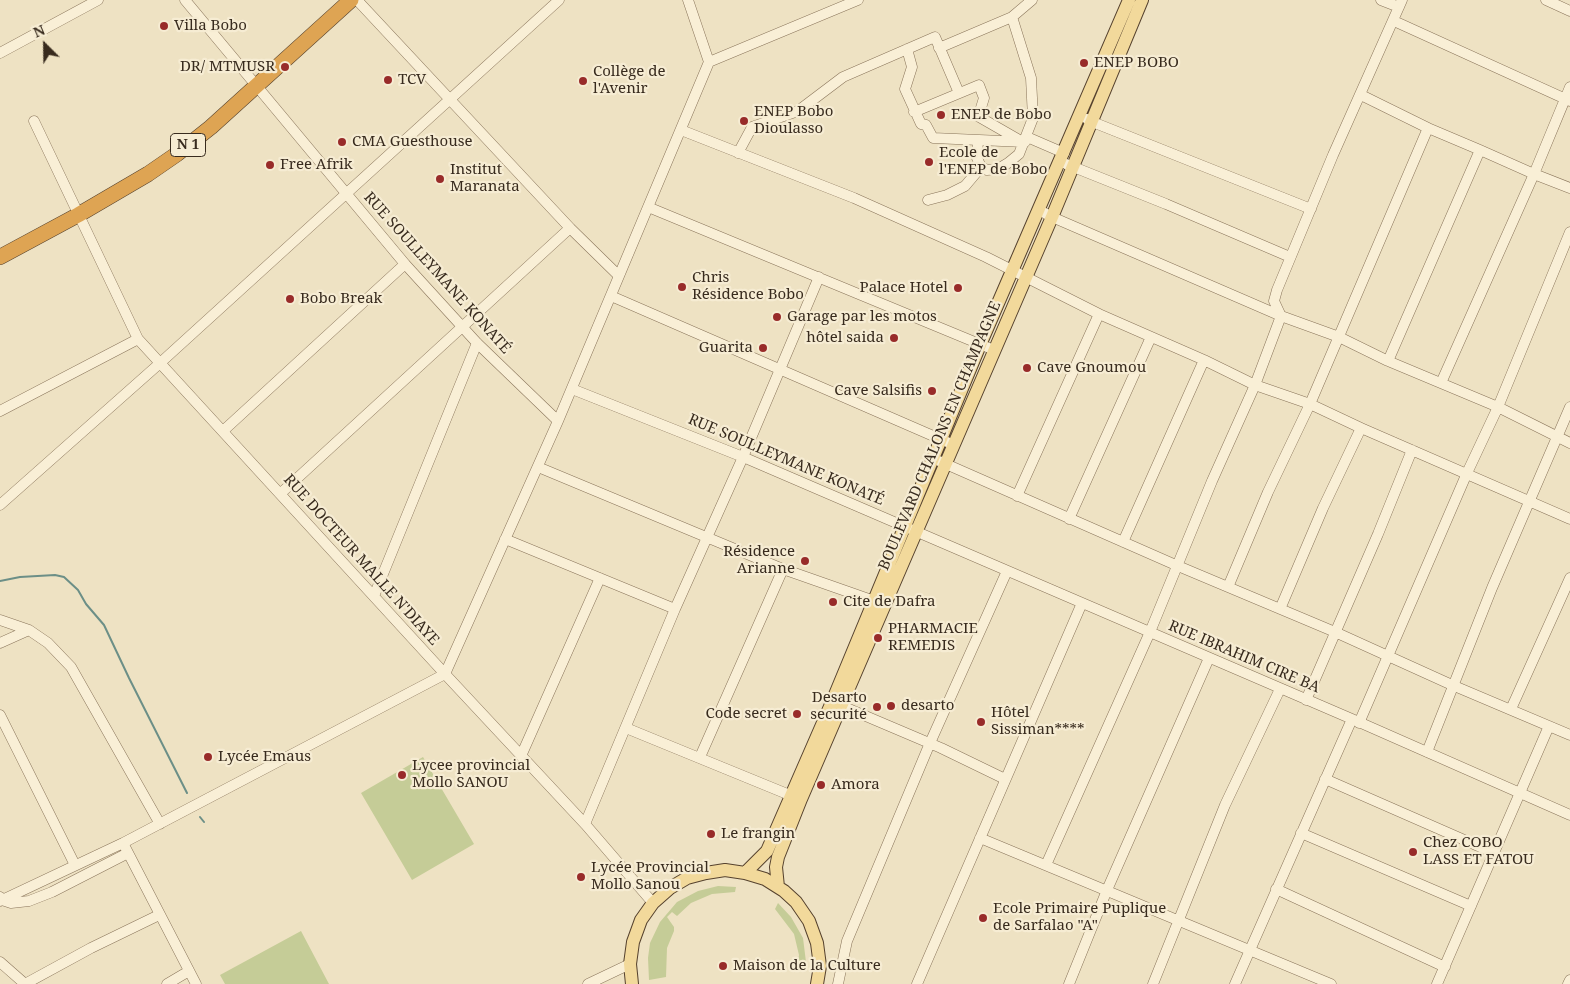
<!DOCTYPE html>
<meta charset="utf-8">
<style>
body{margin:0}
#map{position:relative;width:1570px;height:984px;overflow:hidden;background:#eee2c3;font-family:"Noto Serif",serif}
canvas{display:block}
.north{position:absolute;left:20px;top:20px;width:50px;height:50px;-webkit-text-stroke:4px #f6ecd3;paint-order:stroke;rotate:337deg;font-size:14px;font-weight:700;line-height:20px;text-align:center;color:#382b1e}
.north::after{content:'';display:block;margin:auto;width:18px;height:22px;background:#382b1e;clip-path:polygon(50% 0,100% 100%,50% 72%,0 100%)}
</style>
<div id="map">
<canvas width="1570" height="984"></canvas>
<div class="north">N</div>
</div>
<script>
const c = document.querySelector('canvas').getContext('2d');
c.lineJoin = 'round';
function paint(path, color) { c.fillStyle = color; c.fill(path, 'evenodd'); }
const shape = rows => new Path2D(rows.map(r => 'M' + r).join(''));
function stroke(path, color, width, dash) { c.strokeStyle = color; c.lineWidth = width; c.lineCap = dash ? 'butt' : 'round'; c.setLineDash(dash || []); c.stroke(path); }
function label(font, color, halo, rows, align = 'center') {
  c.font = font + ' "Noto Serif",serif'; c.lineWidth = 4.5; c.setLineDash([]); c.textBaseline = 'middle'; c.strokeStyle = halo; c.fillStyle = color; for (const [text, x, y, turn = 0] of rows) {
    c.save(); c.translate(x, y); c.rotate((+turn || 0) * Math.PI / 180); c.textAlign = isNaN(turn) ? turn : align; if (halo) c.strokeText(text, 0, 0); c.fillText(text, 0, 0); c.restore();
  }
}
const green = shape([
 [423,757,474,844,412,880,361,793],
 [718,886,736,887,735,892,712,894,691,903,677,916,672,912,667,917,674,927,674,931,667,948,666,977,649,980,648,958,650,943,660,922,677,902,698,891],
 [778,903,791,917,803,938,806,962,798,962,799,955,794,934,775,909],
 [301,931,329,984,225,984,220,975]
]);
const stream = shape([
 [0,581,20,577,55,575,64,577,78,590,86,604,104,625,129,678,187,793],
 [200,817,204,822]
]);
const minor = shape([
 [185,0,405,264,477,343,558,421],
 [357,0,570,228,619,276],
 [688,0,709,62],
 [1381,0,1399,7],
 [1546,0,1570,11],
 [1394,21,1570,101],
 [939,48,1012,17,1032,0],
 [907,49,912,67,905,89,921,124,926,125,933,138,1025,142],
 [0,53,98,0],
 [1361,95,1428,128,1480,150,1534,174,1570,188],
 [914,112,979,85,984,98,980,111,974,114,1021,141],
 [1087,119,1090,121,1311,209],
 [34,121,138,339,445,674,585,824,653,903],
 [681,130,854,198,986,257,1099,314,1204,360,1255,385,1310,404,1361,428,1570,519],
 [1027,137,1064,153],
 [978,140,977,158,981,167,987,170,998,169,1008,163,1019,154,1033,118,1031,78,1012,17],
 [738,153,752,127,798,111,843,77,935,37,959,93],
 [1066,164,1166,204,1290,257],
 [928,200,947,195,965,186,981,167],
 [648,207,994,350],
 [1039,210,1052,217,1281,316,1339,337,1388,361,1498,407,1570,443],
 [611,296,954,445],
 [1388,361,1480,150],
 [1441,383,1534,174,1570,87],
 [572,389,743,457,1352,719,1570,815],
 [0,411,138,339],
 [223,431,405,264],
 [939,461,1178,566,1335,632,1452,685,1570,735],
 [538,467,783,569,880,603],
 [280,494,570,228],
 [1017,496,1099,314],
 [0,505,159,364,559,0],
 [1069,519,1151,337],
 [505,539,675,609],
 [1123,542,1204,360],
 [1228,587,1268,492,1310,404,1428,128],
 [374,596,477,343],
 [1280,609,1323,508,1361,428],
 [0,620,29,630,48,643,71,667,160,824],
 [0,643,29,630],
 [1306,700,1378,534,1412,450],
 [835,703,941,748,1005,779],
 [1511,709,1570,578],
 [0,715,75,865],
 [1359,723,1467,473,1498,407,1570,232],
 [626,728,797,798],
 [1427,752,1492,588,1570,407],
 [521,756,600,578],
 [700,757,783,569],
 [1325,779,1494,853],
 [585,824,675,609,743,457,819,277],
 [1301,833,1471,906],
 [980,838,1331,984],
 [123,843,196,984],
 [1046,865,1150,632,1212,481,1255,385,1281,316,1274,301,1277,290,1333,155,1402,0],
 [1276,889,1445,967],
 [0,897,2,900,11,903,29,901,52,892,128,853],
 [0,901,123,843,445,674,558,421,709,62,858,0],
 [0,962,25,984],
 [25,984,91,948,159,915],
 [167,984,189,971],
 [588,984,630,964],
 [838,984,847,941,930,743,1007,571],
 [917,984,1082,603],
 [1069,984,1107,890,1209,658],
 [1153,984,1225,805,1280,689],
 [1235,984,1352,719],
 [1437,984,1549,726],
 [1568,984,1570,980]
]);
const major = shape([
 [745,873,767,851,791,796,832,702,980,345,1129,0],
 [778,887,776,867,778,857,801,799,1052,217,1142,0],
 [632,984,630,964,633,942,641,920,653,903,670,888,687,878,706,873,725,870,745,873,765,879,784,891,796,902,809,921,817,943,820,966,817,984]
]);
const highway = shape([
 [0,257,78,215,148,174,177,154,211,127,351,0]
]);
const markers = [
 [164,26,5,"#982b29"],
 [1084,63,5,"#982b29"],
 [285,67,5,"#982b29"],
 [388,80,5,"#982b29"],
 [583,81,5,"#982b29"],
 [941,115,5,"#982b29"],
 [744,121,5,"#982b29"],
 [342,142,5,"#982b29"],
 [929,162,5,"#982b29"],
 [270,165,5,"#982b29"],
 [440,179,5,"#982b29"],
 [682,287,5,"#982b29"],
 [958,288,5,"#982b29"],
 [290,299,5,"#982b29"],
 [777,317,5,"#982b29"],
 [894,338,5,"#982b29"],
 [763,348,5,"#982b29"],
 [1027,368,5,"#982b29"],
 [932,391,5,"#982b29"],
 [805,561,5,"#982b29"],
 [833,602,5,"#982b29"],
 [878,638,5,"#982b29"],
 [891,706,5,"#982b29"],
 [877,707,5,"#982b29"],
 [797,714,5,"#982b29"],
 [981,722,5,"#982b29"],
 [208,757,5,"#982b29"],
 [402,775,5,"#982b29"],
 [821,785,5,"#982b29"],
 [711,834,5,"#982b29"],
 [1413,852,5,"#982b29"],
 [581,877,5,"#982b29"],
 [983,918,5,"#982b29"],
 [723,966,5,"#982b29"]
];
const shields = [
 [188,145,35]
];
const shieldNames = [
 ["N 1",188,145]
];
const poiNames = [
 ["Villa Bobo",174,26],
 ["ENEP BOBO",1094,63],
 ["DR/ MTMUSR",275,67,"right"],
 ["Collège de",593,72],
 ["l'Avenir",593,89],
 ["TCV",398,80],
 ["ENEP Bobo",754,112],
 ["Dioulasso",754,129],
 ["ENEP de Bobo",951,115],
 ["CMA Guesthouse",352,142],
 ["Ecole de",939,153],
 ["l'ENEP de Bobo",939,170],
 ["Free Afrik",280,165],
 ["Institut",450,170],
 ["Maranata",450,187],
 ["Chris",692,278],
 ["Résidence Bobo",692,295],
 ["Palace Hotel",948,288,"right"],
 ["Bobo Break",300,299],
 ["Garage par les motos",787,317],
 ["hôtel saida",884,338,"right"],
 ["Guarita",753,348,"right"],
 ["Cave Gnoumou",1037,368],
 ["Cave Salsifis",922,391,"right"],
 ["Résidence",795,552,"right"],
 ["Arianne",795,569,"right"],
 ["Cite de Dafra",843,602],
 ["PHARMACIE",888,629],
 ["REMEDIS",888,646],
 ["Desarto",867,698,"right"],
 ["securité",867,715,"right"],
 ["desarto",901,706],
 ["Hôtel",991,713],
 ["Sissiman****",991,730],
 ["Code secret",787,714,"right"],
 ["Lycée Emaus",218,757],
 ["Lycee provincial",412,766],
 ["Mollo SANOU",412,783],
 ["Amora",831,785],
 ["Le frangin",721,834],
 ["Chez COBO",1423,843],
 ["LASS ET FATOU",1423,860],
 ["Lycée Provincial",591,868],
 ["Mollo Sanou",591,885],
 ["Ecole Primaire Puplique",993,909],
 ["de Sarfalao \"A\"",993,926],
 ["Maison de la Culture",733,966]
];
const streetNames = [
 ["RUE SOULLEYMANE KONATÉ",437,273,48],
 ["BOULEVARD CHALONS EN CHAMPAGNE",940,436,-67],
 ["RUE SOULLEYMANE KONATÉ",786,460,23],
 ["RUE DOCTEUR MALLE N'DIAYE",361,560,48],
 ["RUE IBRAHIM CIRE BA",1244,657,23]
];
paint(green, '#c5cc97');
stroke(stream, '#6c8f87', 2);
stroke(minor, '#89745a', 11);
stroke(major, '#56422e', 14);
stroke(highway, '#56422e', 16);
stroke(minor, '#f9efd6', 10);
stroke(major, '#f2d99b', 12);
stroke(highway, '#dea453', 15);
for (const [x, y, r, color] of markers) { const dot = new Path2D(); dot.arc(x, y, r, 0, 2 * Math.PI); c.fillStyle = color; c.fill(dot); stroke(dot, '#f6ecd3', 2); }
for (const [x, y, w] of shields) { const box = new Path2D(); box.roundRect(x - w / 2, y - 11.5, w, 23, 4); c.fillStyle = '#f6ecd3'; c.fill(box); stroke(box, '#382b1e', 1); }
label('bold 14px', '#382b1e', null, shieldNames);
label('15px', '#382b1e', '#f6ecd3', poiNames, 'left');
label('15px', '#382b1e', '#f6ecd3', streetNames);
</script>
